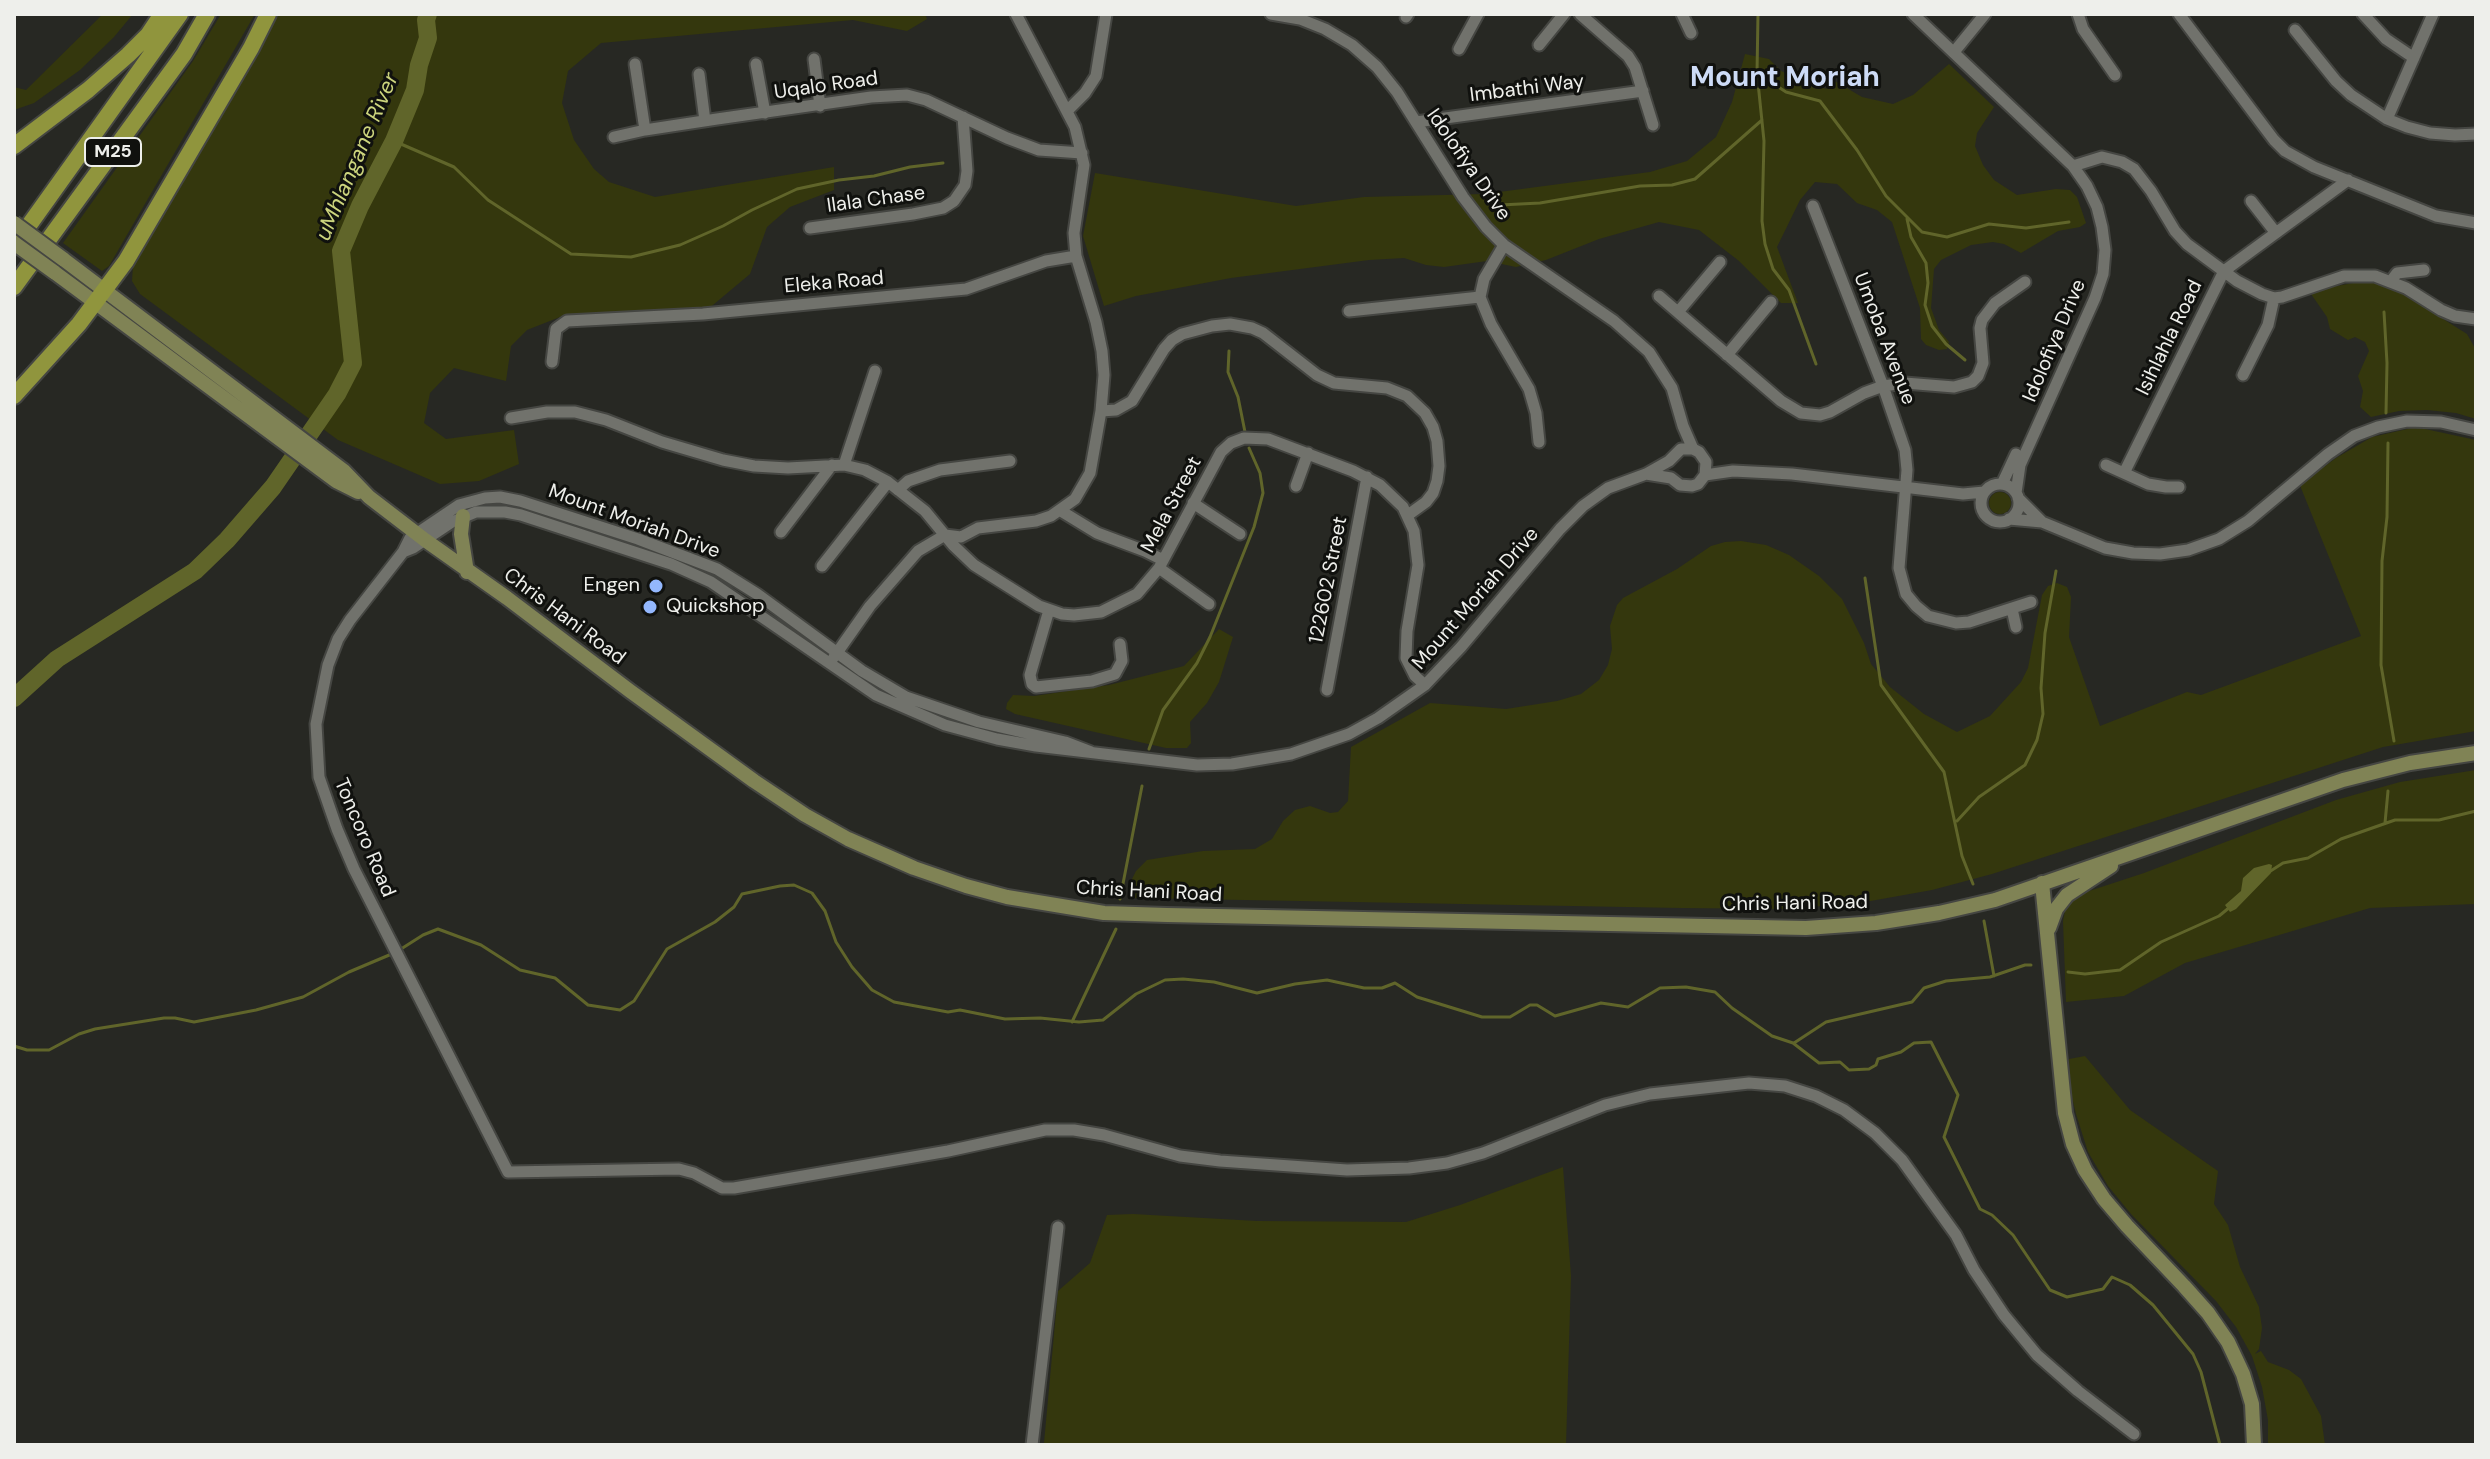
<!DOCTYPE html>
<style>
body{margin:0}
#map{position:relative;width:2490px;height:1459px;overflow:hidden;background:#272823;font-family:"DM Sans",sans-serif}
canvas{display:block}
.frame{position:absolute;inset:0;border:16px solid #eeefeb;pointer-events:none}
</style>
<div id="map">
<canvas width="2490" height="1459"></canvas>
<div class="frame"></div>
</div>
<script>
const c = document.querySelector('canvas').getContext('2d');
c.lineJoin = 'round';
function paint(path, color) { c.fillStyle = color; c.fill(path, 'evenodd'); }
const shape = rows => new Path2D(rows.map(r => 'M' + r).join(''));
function stroke(path, color, width, dash) { c.strokeStyle = color; c.lineWidth = width; c.lineCap = dash ? 'butt' : 'round'; c.setLineDash(dash || []); c.stroke(path); }
function label(font, color, halo, rows, align = 'center') {
  c.font = font + ' "DM Sans",sans-serif'; c.lineWidth = 6; c.setLineDash([]); c.textBaseline = 'middle'; c.strokeStyle = halo; c.fillStyle = color; for (const [text, x, y, turn = 0] of rows) {
    c.save(); c.translate(x, y); c.rotate((+turn || 0) * Math.PI / 180); c.textAlign = isNaN(turn) ? turn : align; if (halo) c.strokeText(text, 0, 0); c.fillText(text, 0, 0); c.restore();
  }
}
const green = shape([
 [103,14,133,14,114,37,80,70,34,103,14,110,14,87,26,90],
 [221,14,255,14,109,266,102,271,63,243,193,61],
 [277,14,925,14,927,19,907,31,853,20,601,43,568,71,562,103,574,140,594,169,609,182,655,197,834,167,834,190,790,207,767,227,750,274,707,310,560,317,527,330,511,346,506,381,454,368,430,393,424,423,446,439,514,430,519,464,479,481,440,484,338,440,140,294,132,281,133,266],
 [1745,54,1769,59,1781,71,1826,89,1833,80,1862,97,1893,104,1913,95,1949,64,1994,107,1977,133,1975,146,1983,165,1994,180,2017,195,2056,189,2070,190,2077,197,2086,223,2080,227,2058,231,2021,253,2004,244,1993,242,1971,245,1941,260,1934,269,1931,308,1939,330,1949,342,1947,349,1939,350,1926,345,1921,339,1920,308,1892,222,1877,210,1857,203,1837,184,1815,182,1800,200,1777,247,1798,303,1781,303,1739,261,1699,230,1659,222,1599,239,1546,260,1516,267,1487,261,1444,267,1426,265,1404,258,1369,260,1231,278,1136,296,1104,306,1083,236,1095,173,1296,206,1364,197,1484,194,1650,172,1687,161,1716,137,1732,102],
 [2364,281,2389,285,2467,334,2476,350,2476,419,2456,413,2427,410,2399,411,2371,417,2360,407,2363,391,2358,376,2369,351,2365,342,2355,337,2348,340,2330,329,2327,317,2311,294,2326,288],
 [2416,427,2476,440,2476,731,2383,747,1992,874,1932,890,1865,902,1789,909,1681,908,1135,898,1130,892,1129,885,1136,871,1147,860,1203,851,1255,849,1272,839,1283,821,1295,810,1310,806,1330,813,1338,812,1348,801,1351,747,1430,703,1506,709,1557,701,1581,694,1599,680,1608,665,1612,649,1610,626,1617,605,1623,598,1677,569,1711,546,1725,542,1741,541,1766,545,1789,555,1819,576,1842,599,1864,643,1871,664,1890,687,1924,714,1957,732,1990,716,2021,682,2028,668,2042,595,2048,586,2057,583,2067,587,2071,597,2069,637,2100,726,2187,692,2201,695,2361,636,2301,488,2301,484,2336,458,2372,437],
 '1989 503a11 11 0 1 1 22 0a11 11 0 1 1-22 0Z',
 [1219,629,1233,637,1219,682,1207,703,1190,722,1191,743,1187,748,1166,748,1015,714,1006,709,1007,703,1013,695,1034,696,1109,685,1184,666],
 [2476,770,2476,904,2370,908,2185,963,2124,996,2066,1002,2063,921,2065,911,2071,901,2080,894,2144,873,2336,800,2400,782],
 [2085,1056,2130,1110,2218,1171,2214,1204,2228,1225,2240,1267,2259,1307,2262,1328,2259,1349,2255,1354,2261,1351,2268,1362,2289,1370,2301,1379,2321,1416,2325,1445,2268,1445,2268,1420,2262,1387,2252,1356,2236,1327,2216,1301,2131,1214,2108,1186,2088,1152,2076,1114,2071,1093,2069,1059],
 [1563,1167,1571,1276,1566,1445,1044,1443,1058,1291,1090,1263,1107,1215,1133,1214,1257,1221,1406,1222,1460,1205]
]);
const water = shape([
 [2269,864,2272,865,2271,873,2236,909,2230,912,2225,905,2241,891,2243,878,2254,868]
]);
const stream = shape([
 [1758,14,1757,73,1764,141,1762,221,1765,244,1773,269,1789,290,1816,364],
 [1757,73,1786,92,1820,101,1857,150,1886,196,1922,232,1947,237,1989,224,2026,228,2069,222],
 [394,141,454,167,488,200,571,254,631,257,680,245,723,226,752,210,797,189,839,180,874,176,910,167,943,163],
 [1500,205,1540,203,1640,186,1672,185,1695,179,1762,120],
 [1907,219,1911,237,1926,263,1928,283,1925,305,1932,326,1946,344,1965,360],
 [2384,312,2387,363,2386,413],
 [1229,351,1228,372,1238,397,1245,432],
 [2388,443,2387,517,2382,561,2381,665,2394,741],
 [1865,578,1881,685,1944,772,1962,856,1973,884],
 [1149,749,1163,710,1197,663,1210,637,1254,527,1263,493,1260,473,1249,448],
 [1957,821,1979,797,2025,765,2037,740,2043,714,2041,688,2045,633,2056,571],
 [2385,823,2388,791],
 [2269,872,2283,863,2308,858,2341,839,2395,820,2439,820,2476,811],
 [1120,899,1142,786],
 [1984,921,1994,976],
 [401,949,423,935,438,929,481,945,520,970,555,978,588,1005,620,1010,634,1001,667,949,715,922,734,907,742,894,780,886,794,885,812,893,825,911,836,942,852,967,872,990,894,1002,948,1012,960,1010,1005,1019,1040,1018,1079,1022,1103,1020,1136,994,1165,980,1183,979,1214,982,1257,993,1295,984,1327,980,1364,988,1382,988,1395,983,1417,997,1482,1017,1510,1017,1530,1005,1537,1005,1555,1016,1601,1003,1628,1007,1660,988,1686,987,1715,992,1732,1008,1772,1036,1793,1043,1819,1063,1840,1062,1849,1070,1869,1069,1876,1065,1878,1059,1901,1052,1914,1043,1931,1042,1958,1095,1944,1137,1980,1209,1992,1215,2013,1235,2050,1290,2067,1297,2103,1289,2112,1277,2130,1285,2153,1305,2193,1354,2201,1372,2220,1445],
 [2068,972,2085,974,2120,970,2161,942,2219,916,2230,907],
 [1072,1022,1116,929],
 [1794,1043,1826,1022,1912,1002,1924,988,1946,981,1990,977,2025,965,2031,965],
 [14,1046,27,1050,49,1050,79,1034,95,1029,164,1018,175,1018,194,1022,256,1010,303,997,349,972,394,953]
]);
const river = shape([
 [14,698,57,659,195,571,227,540,273,487,337,394,353,363,341,251,360,206,394,141,415,90,419,65,428,38,426,20,428,14]
]);
const street = shape([
 [1271,14,1300,19,1325,29,1352,45,1377,67,1397,92,1463,197,1486,227,1504,245,1614,321,1649,352,1672,388,1683,426,1693,449],
 [1580,14,1628,56,1635,67,1653,125],
 [1682,14,1691,33],
 [1913,14,2073,166,2087,186,2097,207,2102,227,2105,250,2103,274,2095,298,2020,465,2016,493],
 [2078,14,2083,29,2115,75],
 [2179,14,2274,140,2285,151,2314,167,2436,216,2476,223],
 [2363,14,2386,39,2414,58],
 [1406,17,1408,14],
 [2295,30,2336,81,2351,95,2387,119,2407,127,2430,133,2455,135,2476,134],
 [1539,45,1564,14],
 [1459,49,1478,14],
 [1954,52,1985,14],
 [814,59,820,106],
 [635,64,645,130],
 [756,64,765,113],
 [699,74,705,121],
 [1067,111,1085,93,1096,76,1106,14],
 [2387,119,2433,14],
 [1416,122,1643,91],
 [614,137,645,130,717,119,871,97,907,95,926,100,1007,138,1039,150,1082,153],
 [2073,166,2102,157,2122,162,2134,169,2151,191,2175,231,2187,244,2237,281,2262,294,2274,298,2282,297,2344,276,2375,276,2406,288,2441,310,2455,316,2476,319],
 [2251,201,2276,233],
 [1813,206,1883,386,1905,450,1907,470,1899,568,1906,594,1916,606,1928,616,1956,623,1969,622,2031,602],
 [810,228,913,214,943,208,954,201,965,185,967,171,963,117],
 [1504,245,1484,279,1480,297,1491,324,1529,389,1536,413,1539,442],
 [2391,281,2397,273,2424,270],
 [1659,296,1781,401,1801,413,1820,415,1830,412,1864,393,1883,386,1905,383,1954,387,1972,382,1978,376,1983,363,1980,328,1982,320,1995,303,2025,282],
 [1349,311,1480,297],
 [1678,312,1720,262],
 [1727,355,1771,302],
 [552,362,556,329,567,321,703,314,966,289,1046,261,1076,256],
 [2243,375,2268,325,2274,298],
 [1101,411,1116,410,1132,401,1164,349,1172,340,1182,334,1212,326,1230,324,1252,328,1263,333,1317,375,1334,383,1387,388,1407,396,1425,413,1433,427,1437,441,1439,466,1437,481,1433,493,1426,502,1408,515],
 [511,418,547,412,575,412,606,420,662,442,723,460,754,466,788,468,844,465,865,470,888,482,925,511,953,545,974,565,1039,606,1062,614,1074,615,1101,612,1137,594,1159,568,1221,452,1231,443,1244,438,1268,439,1353,471,1380,485,1403,507,1414,531,1418,565,1407,631,1406,658,1415,676,1425,685],
 [844,465,875,371],
 [2106,465,2148,484,2166,487,2179,487],
 [2124,473,2224,271,2348,180],
 [1705,475,1733,471,1792,474,1963,494,1984,492],
 [2002,484,2016,454,2020,465],
 '1981 503a19 19 0 1 1 38 0a19 19 0 1 1-38 0Z',
 [1296,486,1308,453],
 [898,490,908,481,940,470,1010,461],
 [2018,498,2042,522],
 [1193,503,1240,534],
 [1061,511,1097,533,1145,551,1163,560],
 [2009,519,2042,522,2105,548,2133,553,2160,554,2188,550,2219,539,2248,521,2328,454,2354,436,2378,427,2407,421,2441,422,2476,430],
 [781,532,832,465],
 [403,552,413,548,452,522,476,512,505,512,521,515,671,564,711,582,876,695,945,725,997,739,1036,746,1197,765,1232,764,1291,754,1349,734,1378,718,1425,685,1461,647,1560,529,1583,506,1608,488,1646,474,1669,461,1681,449,1693,449,1699,452,1706,462,1705,475,1698,484,1692,486,1680,485,1671,478,1646,474],
 [822,566,888,482],
 [1159,568,1209,604],
 [2012,609,2016,627],
 [1049,610,1030,675,1032,684,1036,687,1092,681,1115,674,1122,661,1120,644],
 [834,657,870,606,918,551,945,535,961,537,978,528,1036,521,1051,516,1075,499,1090,473,1101,411,1104,375,1102,351,1096,322,1076,256,1074,233,1084,165,1075,127,1016,14],
 [1327,690,1367,477],
 [1091,752,1065,742,979,722,906,697,862,671,757,594,717,569,638,539,520,501,500,497,485,498,459,505,410,538,403,552,350,620,338,639,328,665,316,724,319,777,337,829,354,869,508,1172,679,1169,694,1173,722,1188,734,1188,948,1151,1045,1130,1074,1130,1104,1135,1180,1156,1220,1161,1347,1170,1409,1168,1447,1163,1483,1153,1605,1105,1650,1094,1749,1083,1785,1086,1816,1096,1844,1110,1875,1133,1902,1160,1956,1235,1974,1270,2004,1315,2037,1355,2078,1391,2134,1434],
 [1032,1445,1058,1227]
]);
const secondary = shape([
 [63,259,344,471,369,497,425,540,507,598,630,691,754,781,805,815,848,839,914,868,966,886,1007,897,1104,913,1167,915,1806,928,1876,923,1939,913,1995,900,2343,780,2410,763,2476,753],
 [54,272,336,481,358,492],
 [463,516,461,534,467,572],
 [2042,883,2065,1113,2073,1144,2085,1170,2104,1199,2127,1226,2184,1286,2208,1313,2228,1342,2243,1374,2252,1404,2254,1445],
 [2049,928,2056,909,2067,895,2111,866]
]);
const primary = shape([
 [14,146,88,90,128,55,148,35,162,14],
 [17,242,180,14],
 [14,287,184,54,207,14],
 [14,396,79,324,126,261,251,48,268,14]
]);
const secondaryBridge = shape([
 [14,223,63,259],
 [14,243,54,272]
]);
const markers = [
 [656,586,8,"#93b7fd"],
 [650,607,8,"#93b7fd"]
];
const shields = [
 [113,152,56]
];
const shieldNames = [
 ["M25",113,152]
];
const streetNames = [
 ["Uqalo Road",826,86,-8],
 ["Imbathi Way",1527,89,-7],
 ["Idolofiya Drive",1468,165,55],
 ["Ilala Chase",876,200,-8],
 ["Eleka Road",834,283,-5],
 ["Isihlahla Road",2170,338,-64],
 ["Umoba Avenue",1884,339,69],
 ["Idolofiya Drive",2055,341,-67],
 ["Mela Street",1172,505,-62],
 ["Mount Moriah Drive",634,522,20],
 ["122602 Street",1329,580,-79],
 ["Mount Moriah Drive",1476,599,-49],
 ["Chris Hani Road",564,617,37],
 ["Toncoro Road",364,838,67],
 ["Chris Hani Road",1149,892,3],
 ["Chris Hani Road",1795,904,-1]
];
const poiNames = [
 ["Engen",640,586],
 ["Quickshop",666,607,"left"]
];
const waterNames = [
 ["uMhlangane River",358,157,-67]
];
const districtNames = [
 ["Mount Moriah",1785,79]
];
paint(green, '#34370d');
paint(water, '#60652a');
stroke(stream, '#60652a', 3);
stroke(river, '#60652a', 18);
stroke(street, '#454642', 15);
stroke(secondary, '#454642', 18);
stroke(primary, '#454642', 20);
stroke(street, '#71726c', 11);
stroke(secondary, '#808355', 14);
stroke(primary, '#90953d', 16);
stroke(secondaryBridge, '#454642', 18, []);
stroke(secondaryBridge, '#808355', 14);
for (const [x, y, r, color] of markers) { const dot = new Path2D(); dot.arc(x, y, r, 0, 2 * Math.PI); c.fillStyle = color; c.fill(dot); stroke(dot, '#10110e', 3); }
for (const [x, y, w] of shields) { const box = new Path2D(); box.roundRect(x - w / 2, y - 14, w, 28, 6); c.fillStyle = '#10110e'; c.fill(box); stroke(box, '#eeefeb', 2); }
label('bold 18px', '#eeefeb', null, shieldNames);
label('20px', '#eeefeb', '#10110e', streetNames);
label('20px', '#eeefeb', '#10110e', poiNames, 'right');
label('italic 22px', '#ccd47d', '#10110e', waterNames);
label('bold 28px', '#cddbf6', '#10110e', districtNames);
</script>
